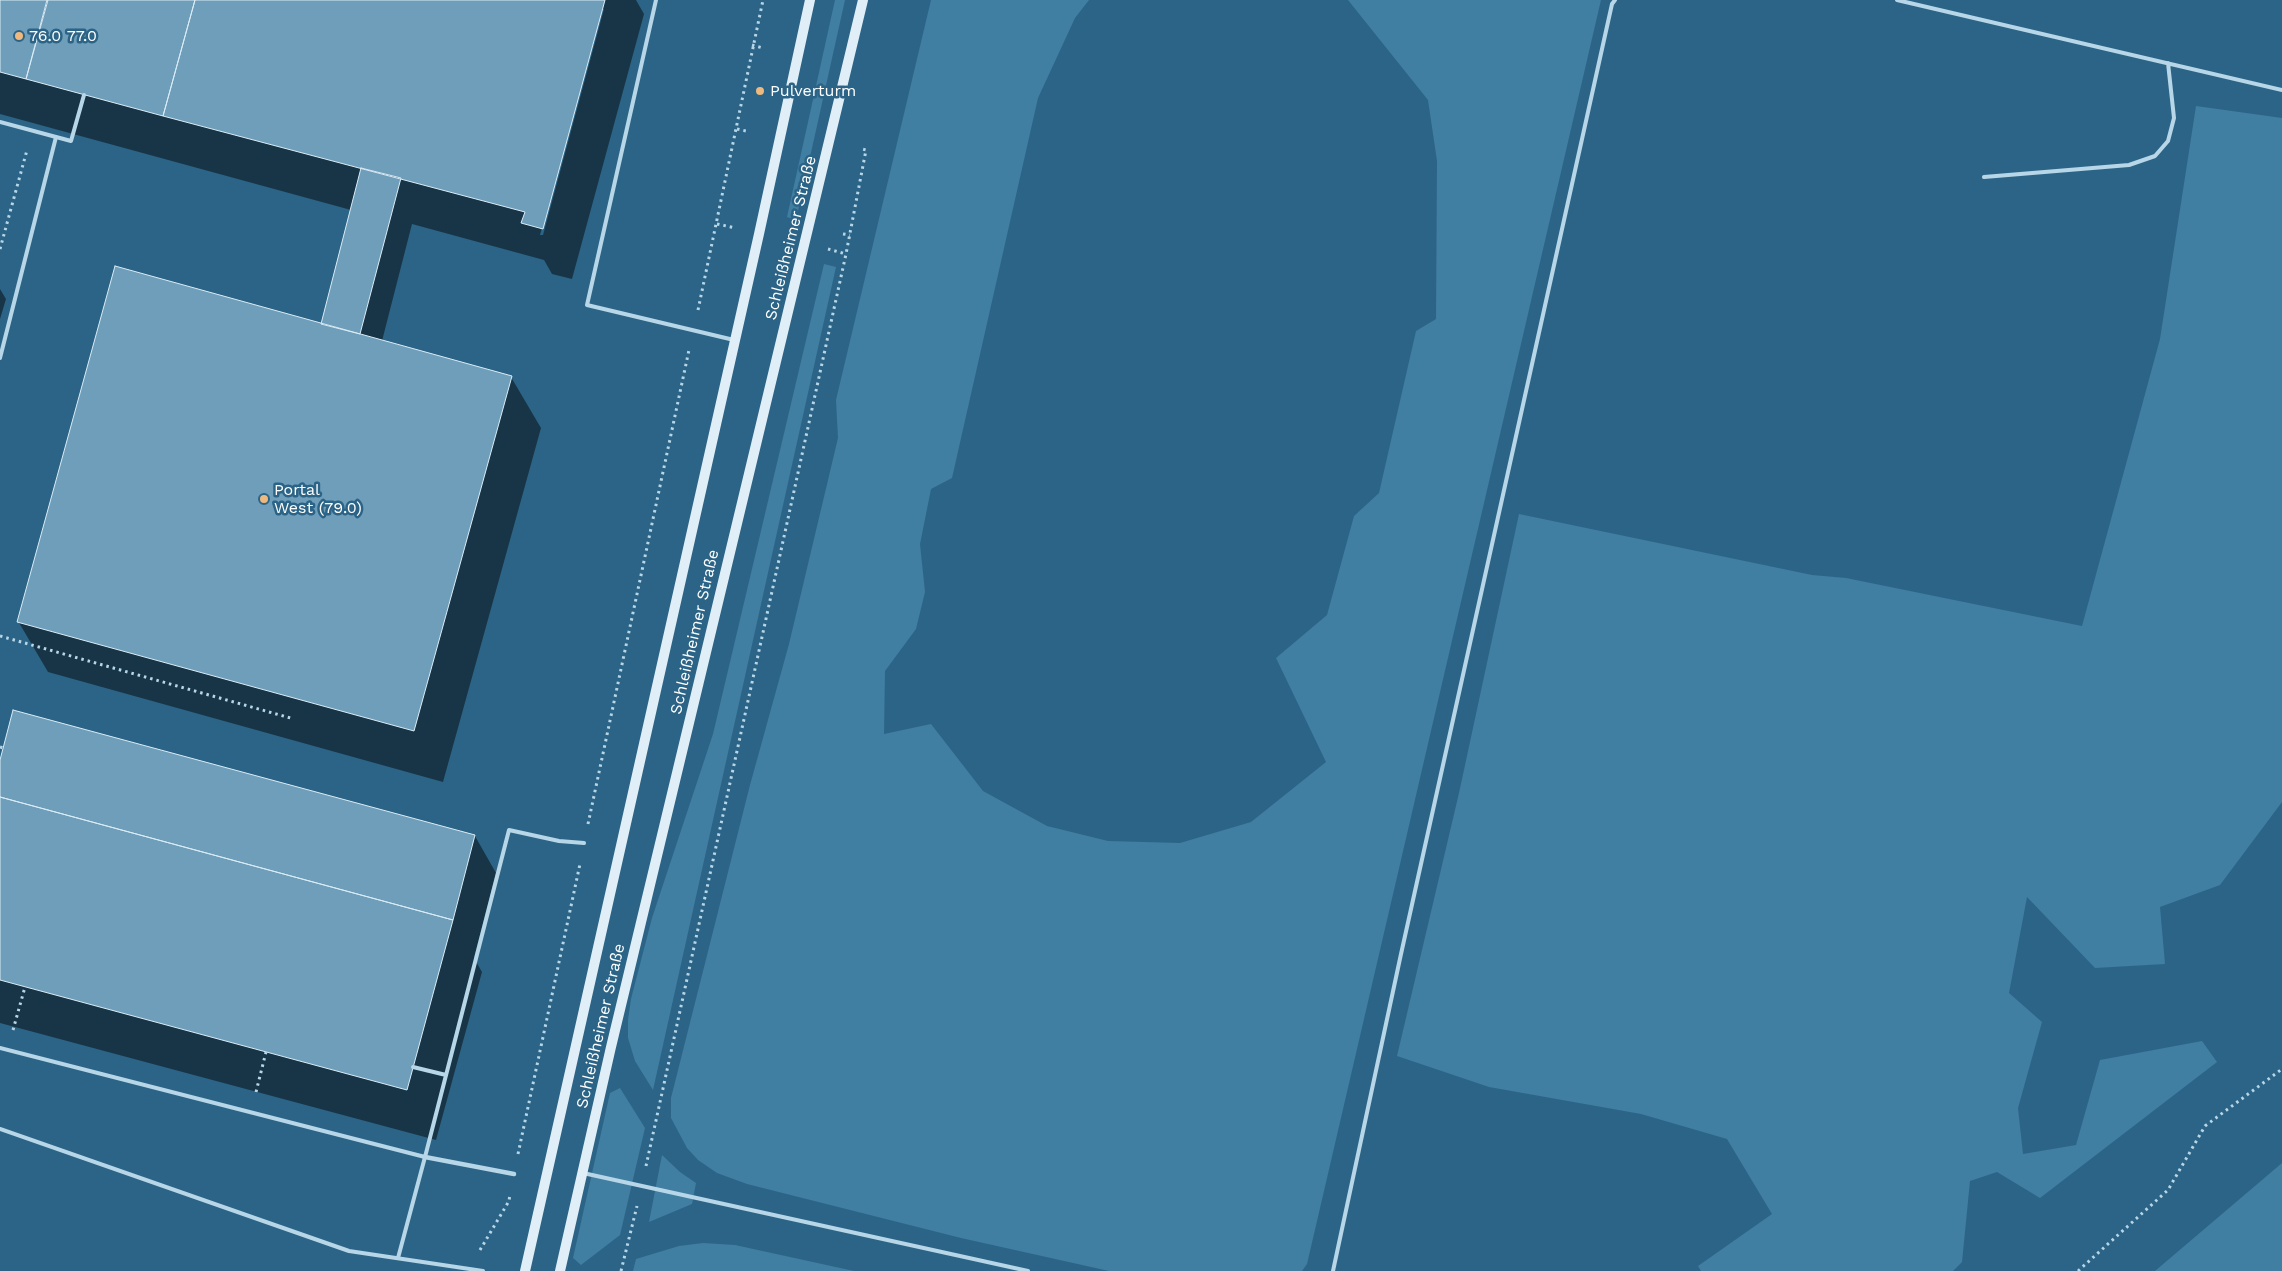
<!DOCTYPE html>
<meta charset="utf-8">
<style>
body{margin:0}
canvas{display:block;background:#2b6486}
</style>
<canvas width="2282" height="1271"></canvas>
<script>
const c = document.querySelector('canvas').getContext('2d');
c.lineJoin = 'round';
function paint(path, color) { c.fillStyle = color; c.fill(path, 'evenodd'); }
const shape = rows => new Path2D(rows.map(r => 'M' + r).join(''));
function stroke(path, color, width, dash) { c.strokeStyle = color; c.lineWidth = width; c.lineCap = dash ? 'butt' : 'round'; c.setLineDash(dash || []); c.stroke(path); }
function label(font, color, halo, rows, align = 'center') {
  c.font = font + ' "Work Sans",sans-serif'; c.lineWidth = 5; c.setLineDash([]); c.textBaseline = 'middle'; c.strokeStyle = halo; c.fillStyle = color; for (const [text, x, y, turn = 0] of rows) {
    c.save(); c.translate(x, y); c.rotate((+turn || 0) * Math.PI / 180); c.textAlign = isNaN(turn) ? turn : align; if (halo) c.strokeText(text, 0, 0); c.fillText(text, 0, 0); c.restore();
  }
}
const green = shape([
 [835,0,845,0,796,220,787,217],
 [931,0,1089,0,1075,18,1038,98,952,478,931,489,920,544,925,592,916,629,885,671,884,734,931,724,983,791,1047,826,1108,841,1180,843,1251,822,1326,762,1276,658,1327,615,1354,516,1379,493,1416,331,1436,319,1437,161,1428,100,1348,0,1601,0,1307,1264,1302,1271,1109,1271,961,1238,747,1184,717,1173,698,1160,687,1148,671,1118,671,1098,750,785,789,644,838,438,836,400],
 [2196,106,2282,118,2282,802,2220,885,2160,907,2165,964,2095,968,2027,897,2009,993,2042,1022,2018,1108,2023,1154,2076,1145,2100,1060,2202,1041,2217,1062,2040,1198,1997,1172,1970,1181,1962,1262,1953,1271,1701,1271,1698,1266,1772,1214,1727,1139,1641,1114,1489,1087,1397,1056,1459,793,1519,514,1812,575,1846,578,2082,626,2160,339],
 [824,264,836,267,653,1090,635,1061,628,1038,628,1020,631,999,652,918,713,734],
 [620,1088,645,1128,620,1235,581,1265,573,1258,610,1093],
 [662,1155,680,1172,696,1183,692,1204,649,1222],
 [2282,1163,2282,1271,2155,1271],
 [703,1243,735,1245,854,1271,633,1271,636,1259,679,1246]
]);
const shadow = shape([
 [0,0,636,0,644,14,572,279,552,274,544,260,412,224,382,341,511,377,541,428,443,782,48,672,18,621,322,325,351,210,0,114],
 [602,9,604,9,543,235,540,235],
 [0,289,6,299,0,319],
 [0,765,475,836,496,873,474,958,482,972,436,1140,0,1023]
]);
const building = shape([
 [0,0,48,0,26,79,0,72,0,0],
 [47,0,195,0,163,116,26,79,47,0],
 [195,0,605,0,543,229,521,223,525,212,163,116,195,0],
 [361,168,401,178,360,334,321,324,361,168],
 [115,266,512,376,414,731,17,622,115,266],
 [13,710,475,835,453,920,0,797,0,760,13,710],
 [0,797,453,920,407,1090,0,980,0,797]
]);
const path = shape([
 [752,45,763,48],
 [737,129,746,131],
 [717,224,736,228],
 [843,234,850,235],
 [0,249,27,150],
 [828,249,846,254],
 [698,310,763,0],
 [0,636,294,719],
 [0,747,3,748],
 [588,824,689,350],
 [13,1030,25,987],
 [256,1092,266,1052],
 [518,1154,580,864],
 [646,1166,846,254,866,150,862,149],
 [480,1250,509,1201,510,1194],
 [621,1271,637,1206],
 [2078,1271,2168,1190,2205,1126,2282,1069]
]);
const service = shape([
 [656,0,587,305,734,340],
 [1897,0,2282,90],
 [0,122,71,141,84,95],
 [1984,177,2129,165,2155,156,2168,141,2174,118,2168,63],
 [0,358,56,137],
 [0,1048,425,1157,398,1258],
 [413,1067,446,1075],
 [0,1129,349,1251,483,1271],
 [425,1157,509,830,559,841,584,843],
 [583,1173,1028,1271],
 [1333,1271,1401,954,1612,4,1615,0]
]);
const pedestrian = shape([
 [425,1157,514,1174]
]);
const secondary = shape([
 [525,1271,759,234,810,0],
 [560,1271,611,1047,863,0]
]);
const markers = [
 [19,36,5,"#edb97f"],
 [760,91,5,"#edb97f"],
 [264,499,5,"#edb97f"]
];
const poiNames = [
 ["76.0 77.0",29,36],
 ["Pulverturm",770,91],
 ["Portal",274,490],
 ["West (79.0)",274,508]
];
const streetNames = [
 ["Schleißheimer Straße",791,238,-76],
 ["Schleißheimer Straße",695,632,-77],
 ["Schleißheimer Straße",601,1026,-77]
];
paint(green, '#407ea2');
paint(shadow, '#0007');
paint(building, '#6f9eba');
stroke(building, '#daecf6', 1);
stroke(path, '#b7d6e7', 3, [2.5, 4]);
stroke(service, '#b7d6e7', 4);
stroke(pedestrian, '#b7d6e7', 4.5);
stroke(secondary, '#e0eef7', 10);
for (const [x, y, r, color] of markers) { const dot = new Path2D(); dot.arc(x, y, r, 0, 2 * Math.PI); c.fillStyle = color; c.fill(dot); stroke(dot, '#2b6486', 2); }
label('16px', '#fff', '#2b6486', poiNames, 'left');
label('16px', '#fff', '#2b6486', streetNames);
</script>
